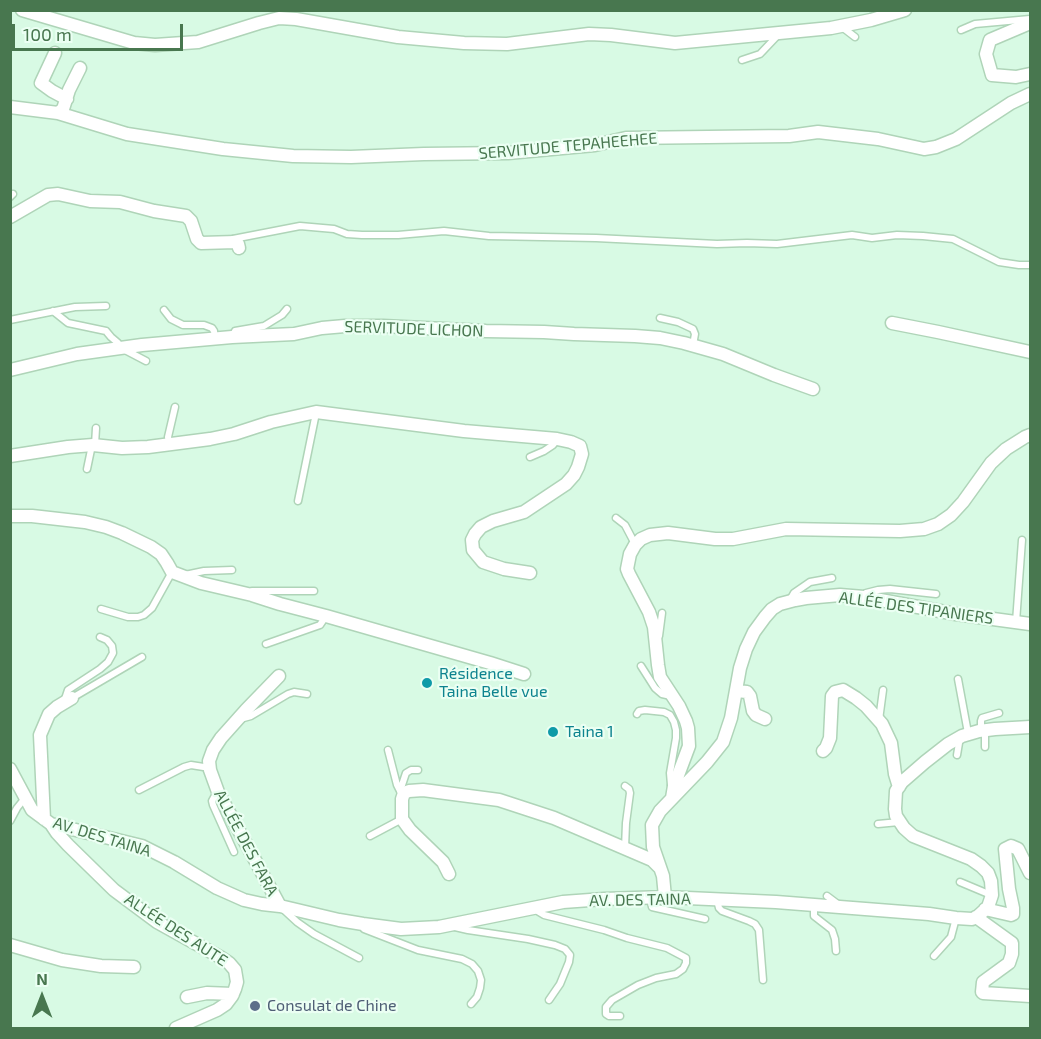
<!DOCTYPE html>
<meta charset="utf-8">
<style>
body{margin:0}
#map{position:relative;width:1041px;height:1039px;overflow:hidden;background:#e4fdee;font-family:"Exo 2",sans-serif}
canvas{display:block}
.frame{position:absolute;inset:0;border:12px solid #48774f;pointer-events:none}
.north{position:absolute;left:12px;top:967px;width:60px;height:60px;-webkit-text-stroke:4px #ebfff3;paint-order:stroke;rotate:0deg;font-size:16px;font-weight:700;line-height:24px;text-align:center;color:#48774f}
.north::after{content:'';display:block;margin:auto;width:21px;height:27px;background:#48774f;clip-path:polygon(50% 0,100% 100%,50% 72%,0 100%)}
.scale{position:absolute;left:12px;top:24px;width:171px;height:27px;box-sizing:border-box;border:3px solid #48774f;border-top:0;padding-left:8px;font-size:18px;line-height:21px;white-space:nowrap;color:#48774f;-webkit-text-stroke:4px #ebfff3;paint-order:stroke}
</style>
<div id="map">
<canvas width="1041" height="1039"></canvas>
<div class="frame"></div>
<div class="north">N</div>
<div class="scale">100 m</div>
</div>
<script>
const c = document.querySelector('canvas').getContext('2d');
c.lineJoin = 'round';
function paint(path, color) { c.fillStyle = color; c.fill(path, 'evenodd'); }
const shape = rows => new Path2D(rows.map(r => 'M' + r).join(''));
function stroke(path, color, width, dash) { c.strokeStyle = color; c.lineWidth = width; c.lineCap = dash ? 'butt' : 'round'; c.setLineDash(dash || []); c.stroke(path); }
function label(font, color, halo, rows, align = 'center') {
  c.font = font + ' "Exo 2",sans-serif'; c.lineWidth = 4.5; c.setLineDash([]); c.textBaseline = 'middle'; c.strokeStyle = halo; c.fillStyle = color; for (const [text, x, y, turn = 0] of rows) {
    c.save(); c.translate(x, y); c.rotate((+turn || 0) * Math.PI / 180); c.textAlign = isNaN(turn) ? turn : align; if (halo) c.strokeText(text, 0, 0); c.fillText(text, 0, 0); c.restore();
  }
}
const residential = shape([
 [10,11,1030,11,1030,1028,11,1028]
]);
const service = shape([
 [842,27,855,37],
 [961,30,975,24,1030,19],
 [742,60,760,54,778,35],
 [10,197,13,194],
 [233,239,300,226,334,229,347,234,362,235,398,235,444,231,489,236,596,238,717,244,747,243,777,244,852,235,872,238,897,235,923,236,953,239,999,262,1019,265,1030,265],
 [164,310,171,319,183,325,204,325,212,328,214,331,215,339],
 [53,311,68,323,106,331,111,337,118,343,120,347],
 [660,318,678,322,693,329,695,334,693,345],
 [10,320,75,307,106,306],
 [232,337,235,331,264,326,282,315,287,309],
 [125,350,146,361],
 [169,444,168,437,175,407],
 [95,445,96,428],
 [530,457,544,451,553,445,557,440],
 [87,469,92,445],
 [298,501,316,413],
 [616,518,625,525,635,544],
 [185,575,204,571,232,570],
 [252,591,314,591],
 [864,597,866,593,878,590,890,589,936,594],
 [790,600,794,593,810,582,832,578],
 [101,609,128,617,138,617,144,615,152,608,172,572],
 [1016,622,1022,540],
 [659,636,662,613],
 [266,644,320,625,326,616],
 [641,666,655,688,662,694,671,696],
 [958,679,968,733],
 [72,698,142,657],
 [64,702,68,690,100,669,108,662,113,653,112,646,107,640,100,637],
 [637,714,639,711,645,710,664,712,670,715,674,722,676,730,676,738,670,773,671,785],
 [240,719,251,716,288,694,294,692,307,694],
 [879,720,883,690],
 [981,731,981,721,982,718,999,713],
 [985,731,985,747],
 [388,750,397,785,400,791,404,793],
 [957,755,960,737],
 [139,790,184,767,191,765,210,768],
 [400,791,406,773,411,770,418,770],
 [217,792,212,801,213,805,234,852],
 [10,821,17,808,25,798],
 [878,824,899,822],
 [370,836,402,819],
 [625,848,626,823,630,793,629,789,625,786],
 [960,882,991,895],
 [827,896,839,905],
 [650,898,652,907,705,919],
 [717,900,719,908,722,911,749,921,755,924,759,930,763,980],
 [814,905,814,916,832,930,835,939,836,951],
 [534,909,544,915,604,930,627,938,667,948,686,958,686,963,683,969,676,974,656,978,638,985,612,1000,606,1007,606,1014,609,1016,620,1016],
 [284,910,297,922,314,934,359,958],
 [364,927,364,929,418,950,462,959,472,964,478,971,481,980,480,988,477,997,471,1004],
 [455,927,468,930,528,939,555,945,565,949,570,955,569,962,560,984,549,1000],
 [934,956,951,937,956,918]
]);
const minor = shape([
 [22,10,134,43,155,45,198,42,259,23,279,18,296,19,398,37,464,43,507,44,589,34,611,35,675,43,831,28,871,20,905,10],
 [1030,23,990,40,986,54,992,75,1016,77,1030,74],
 [55,53,41,83,52,91,67,99],
 [10,107,58,113,63,109,69,90,80,68],
 [58,113,127,134,223,149,293,156,351,157,424,154,508,153,595,145,626,138,789,136,818,132,878,139,924,149,936,147,956,139,1011,103,1030,94],
 [10,217,48,195,58,194,90,201,120,202,154,211,186,216,191,221,197,239,201,243,236,242,238,244,239,248],
 [892,323,938,332,1030,352],
 [10,370,77,354,142,345,232,337,294,334,322,328,345,326,383,326,486,331,544,332,574,334,635,336,660,338,684,343,723,354,774,375,813,389],
 [10,456,68,447,93,445,122,448,148,447,210,439,234,434,271,422,316,412,464,431,557,439,571,442,580,446,582,454,578,467,574,475,566,484,524,512,493,521,481,527,475,534,472,540,473,550,483,562,504,569,530,573],
 [10,516,32,516,85,522,106,527,122,533,151,547,161,554,167,563,172,572,201,583,252,595,280,604,326,616,490,663,524,674],
 [279,676,246,710,221,738,213,750,209,761,210,770,218,792,280,906],
 [736,691,747,692,750,696,753,711,756,715,765,719],
 [823,751,826,748,830,738,832,696,835,692,843,690,856,698,866,706,882,724,891,743,895,774,899,787],
 [10,769,32,810,51,824,142,846,174,862,217,888,244,900,262,904,280,906,339,920,363,924,401,929,439,927,563,902,604,899,665,897,776,902,929,914,956,918,972,919,977,917,988,907,992,895,991,881,988,873,981,866,971,859,913,836,904,828,896,816,895,809,896,791,902,782,925,762,948,744,962,736,979,731,995,729,1030,727],
 [672,798,674,786,689,746,688,728,686,721,679,706,660,677,658,665,654,627,649,612,629,574,627,569,630,554,635,545,641,539,650,535,668,533,715,539,733,539,786,529,900,531,924,529,938,524,951,515,963,502,991,463,1006,449,1025,437,1030,435],
 [44,819,40,735,49,714,57,707,72,698],
 [51,824,57,833,68,845,114,890,157,922,220,957,229,963,235,970,237,982,235,989,232,996,226,1004,217,1010,176,1028],
 [449,874,443,862,410,830,402,819,402,799,404,793,409,791,423,790,499,800,554,818,652,860,659,867],
 [665,897,663,876,653,847,652,825,660,811,707,762,723,742,731,718,740,668,746,649,754,632,765,617,772,609,780,604,795,600,806,598,840,595,864,597,956,614,1030,624],
 [985,909,1011,915,1013,914,1013,908,1009,889,1005,849,1011,846,1018,849,1030,873],
 [976,917,1012,943,1012,954,1009,963,983,982,982,992,983,993,1030,996],
 [10,945,62,960,101,966,134,967],
 [187,997,207,993,233,994]
]);
const markers = [
 [427,683,6,"#0f9aa8"],
 [553,732,6,"#0f9aa8"],
 [255,1006,6,"#5c6f8a"]
];
const streetNames = [
 ["SERVITUDE TEPAHEEHEE",568,146,-5],
 ["SERVITUDE LICHON",414,329,2],
 ["ALLÉE DES TIPANIERS",916,608,8],
 ["AV. DES TAINA",102,837,17],
 ["ALLÉE DES FARA",246,843,62],
 ["AV. DES TAINA",640,900,-1],
 ["ALLÉE DES AUTE",176,930,33]
];
const cultureNames = [
 ["Résidence",439,674],
 ["Taina Belle vue",439,692],
 ["Taina 1",565,732]
];
const serviceNames = [
 ["Consulat de Chine",267,1006]
];
paint(residential, '#d8fae4');
stroke(service, '#afd4b8', 9);
stroke(minor, '#afd4b8', 15);
stroke(service, '#fff', 6);
stroke(minor, '#fff', 12);
for (const [x, y, r, color] of markers) { const dot = new Path2D(); dot.arc(x, y, r, 0, 2 * Math.PI); c.fillStyle = color; c.fill(dot); stroke(dot, '#ebfff3', 2); }
label('16px', '#48774f', '#ebfff3', streetNames);
label('16px', '#0d838f', '#ebfff3', cultureNames, 'left');
label('16px', '#4e5e75', '#ebfff3', serviceNames, 'left');
</script>
